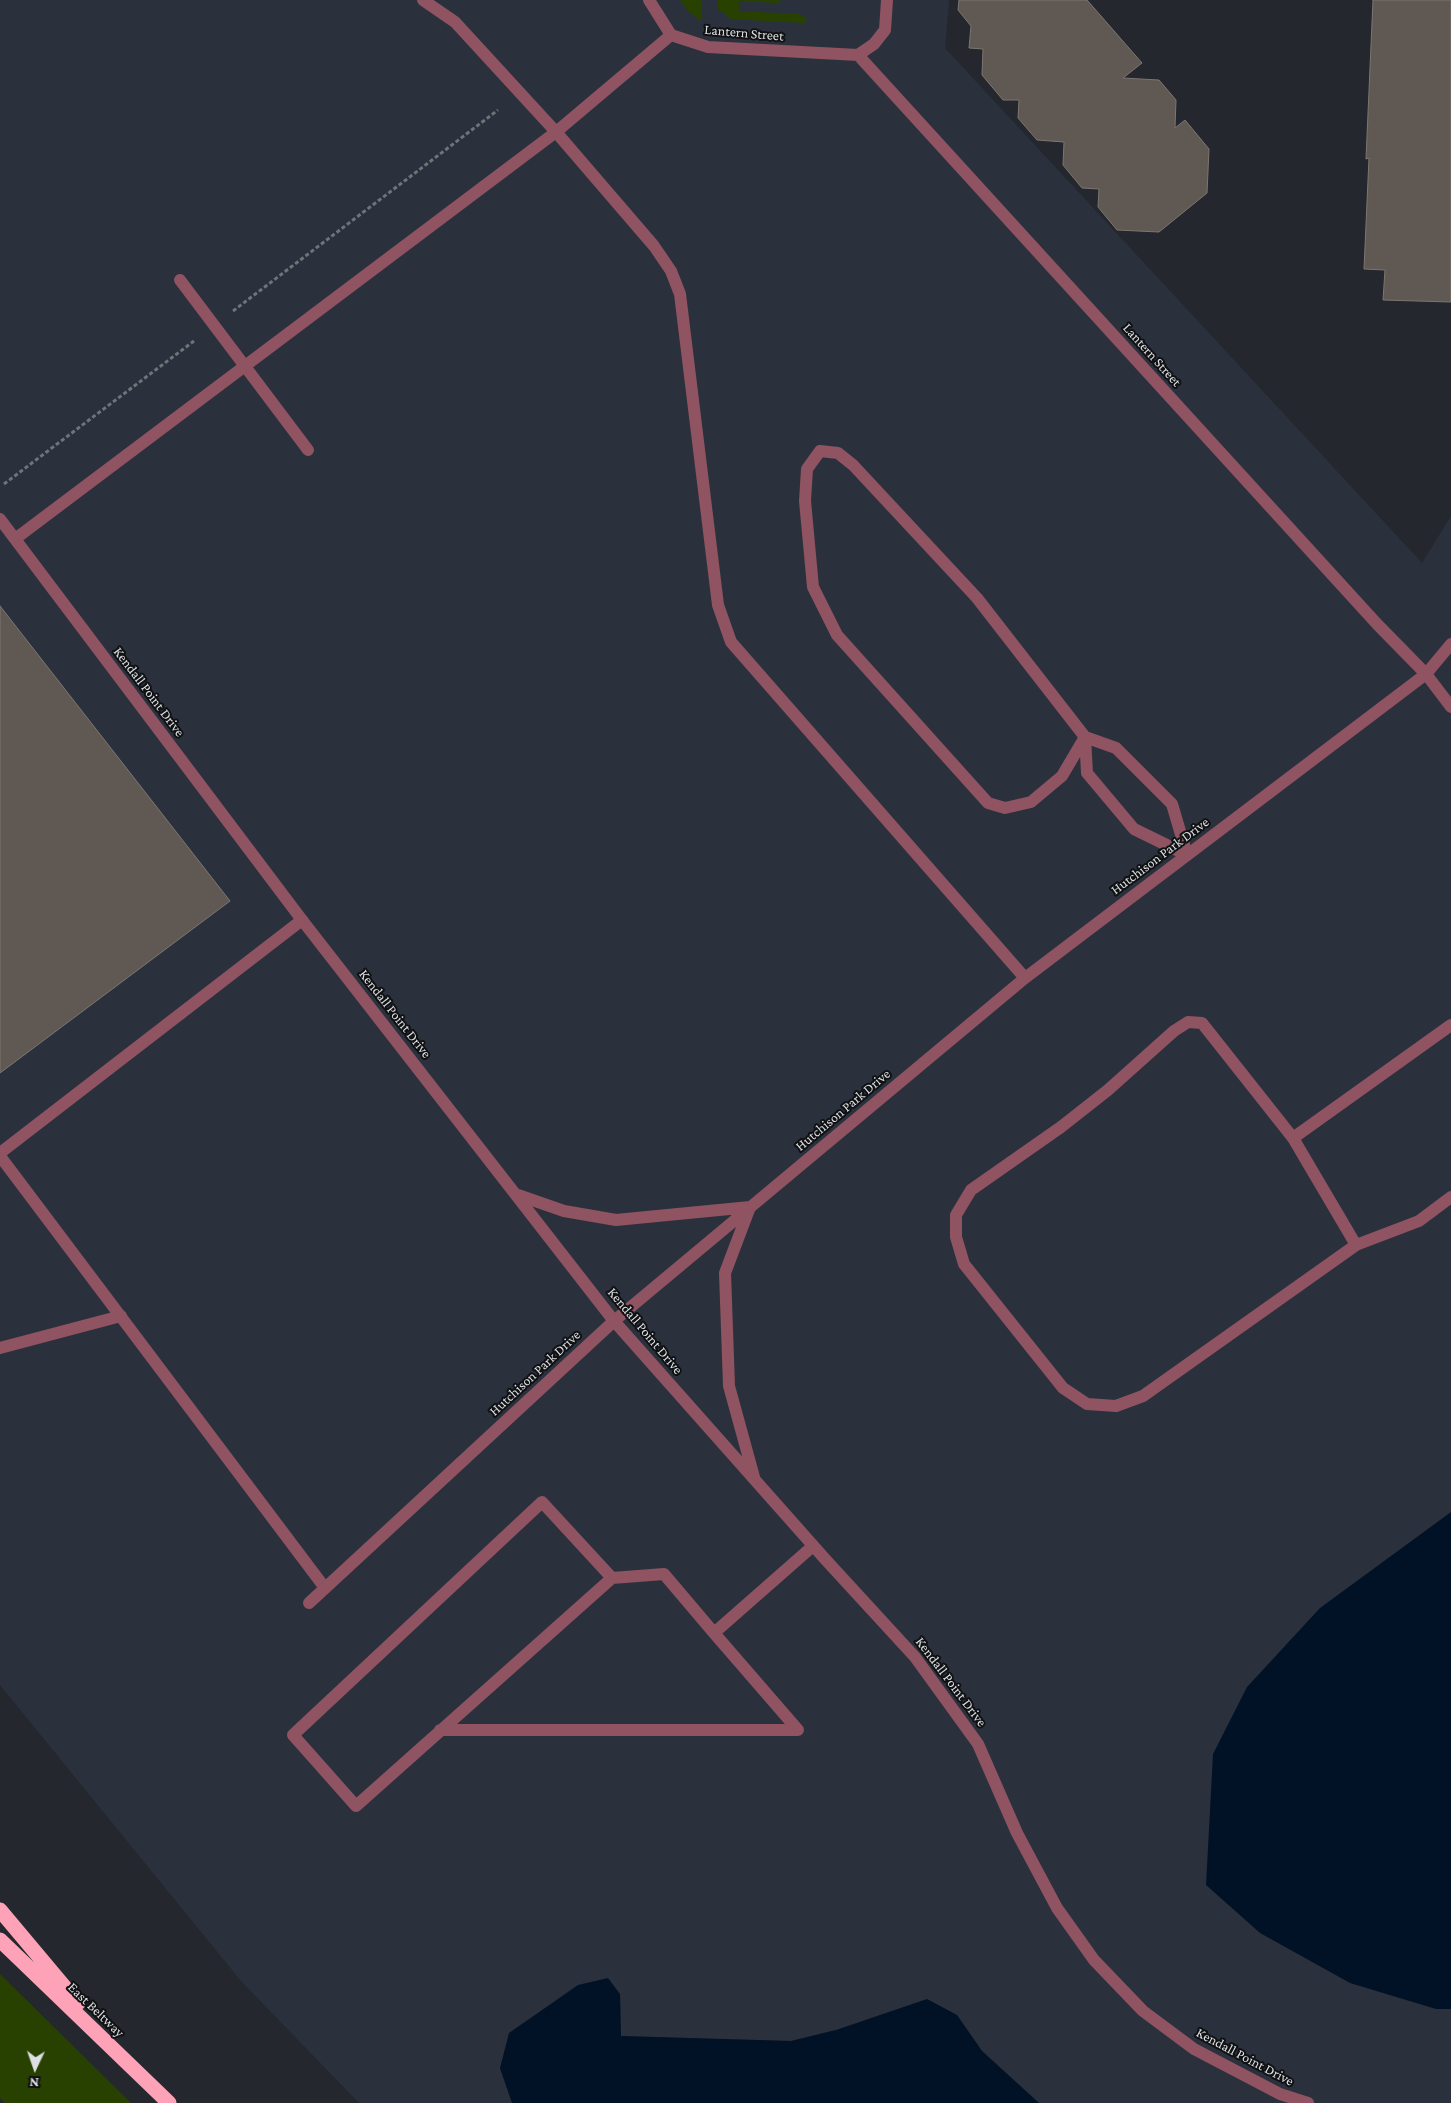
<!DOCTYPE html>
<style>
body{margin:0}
#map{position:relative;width:1451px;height:2103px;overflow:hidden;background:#24282e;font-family:"Crimson Pro",serif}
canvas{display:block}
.north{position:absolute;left:10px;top:2043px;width:50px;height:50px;-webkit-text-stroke:4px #0f1113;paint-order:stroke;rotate:183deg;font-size:14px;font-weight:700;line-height:20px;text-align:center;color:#dddfe3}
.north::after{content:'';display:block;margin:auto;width:18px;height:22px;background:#dddfe3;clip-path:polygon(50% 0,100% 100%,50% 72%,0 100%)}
</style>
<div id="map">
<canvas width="1451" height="2103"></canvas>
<div class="north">N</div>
</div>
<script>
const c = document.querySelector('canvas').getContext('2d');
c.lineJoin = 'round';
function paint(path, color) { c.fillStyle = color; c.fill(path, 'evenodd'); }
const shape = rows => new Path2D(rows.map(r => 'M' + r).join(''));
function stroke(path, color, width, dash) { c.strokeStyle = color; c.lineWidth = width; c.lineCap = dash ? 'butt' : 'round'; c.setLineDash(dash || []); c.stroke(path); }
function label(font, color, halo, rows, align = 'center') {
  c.font = font + ' "Crimson Pro",serif'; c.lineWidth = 4; c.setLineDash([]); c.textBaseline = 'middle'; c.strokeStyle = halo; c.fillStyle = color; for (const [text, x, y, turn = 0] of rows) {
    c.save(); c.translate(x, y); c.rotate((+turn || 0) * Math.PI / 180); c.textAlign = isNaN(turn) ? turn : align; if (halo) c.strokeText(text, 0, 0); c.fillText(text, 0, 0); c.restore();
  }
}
const built = shape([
 [0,0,949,0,945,48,1422,563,1451,516,1451,2103,1039,2103,982,2051,957,2015,836,2030,791,2041,621,2036,620,1994,500,2068,512,2103,359,2103,241,1981,0,1685]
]);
const green = shape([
 [680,0,702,0,701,21,688,11],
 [718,0,781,0,778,3,739,1,739,11,799,14,804,16,807,20,804,23,731,19,717,8],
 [0,1974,131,2103,5,2103,0,2098]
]);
const water = shape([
 [1451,1512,1451,2009,1436,2009,1350,1983,1260,1933,1206,1885,1213,1754,1247,1687,1320,1608],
 [608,1978,620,1994,621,2036,791,2041,836,2030,927,1999,957,2015,982,2051,1039,2103,512,2103,500,2068,509,2033,578,1985]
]);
const building = shape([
 [959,0,1087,0,1142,63,1123,78,1159,80,1176,100,1175,128,1185,120,1209,149,1207,193,1159,232,1117,230,1098,207,1099,189,1082,188,1063,165,1064,142,1037,140,1018,118,1019,100,1003,100,982,75,983,49,969,48,971,26,958,10,959,0],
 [1373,0,1451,0,1451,302,1383,300,1385,270,1364,269,1369,158,1366,159,1373,0],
 [0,606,230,901,0,1073,0,606]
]);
const path = shape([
 [233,311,498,110],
 [4,484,194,341]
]);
const service = shape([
 [180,280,308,450],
 [820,451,838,453,853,465,977,598,1085,737,1062,776,1031,802,1005,808,988,803,837,635,813,587,805,501,807,469,820,451],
 [1426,674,1451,707],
 [1085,737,1116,748,1172,804,1187,855,1134,829,1087,773,1085,737],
 [1293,1138,1202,1023,1188,1022,1174,1031,1108,1090,1061,1127,971,1190,956,1215,956,1237,964,1264,1063,1388,1087,1404,1116,1406,1143,1396,1356,1245,1419,1221,1451,1197],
 [0,1153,302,920],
 [0,1156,325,1588],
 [1356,1245,1293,1138,1451,1025],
 [0,1348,121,1316],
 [612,1578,542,1502,293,1735,356,1806,612,1578,664,1574,714,1633,813,1546],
 [440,1730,798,1730,714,1633]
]);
const minor = shape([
 [423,0,455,22,556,132,654,246,671,271,680,294,718,605,731,642,1025,978],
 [649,0,671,35,708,47,858,55,874,44,885,30,887,0],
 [858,55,1377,624,1426,674],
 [0,519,302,920,614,1321,825,1559,915,1657,978,1744,1017,1833,1057,1908,1094,1960,1143,2011,1194,2049,1280,2094,1308,2103],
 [15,539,556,132,671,35],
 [518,1195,564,1211,616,1220,750,1207,725,1273,729,1386,754,1477],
 [309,1603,614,1321,1025,978,1426,674,1451,644]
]);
const motorway = shape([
 [0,1910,78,2003],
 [0,1940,169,2103]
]);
const streetNames = [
 ["Lantern Street",744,33,5],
 ["Lantern Street",1152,355,48],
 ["Kendall Point Drive",149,692,53],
 ["Hutchison Park Drive",1160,856,-37],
 ["Kendall Point Drive",395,1014,52],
 ["Hutchison Park Drive",843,1110,-40],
 ["Kendall Point Drive",645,1331,50],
 ["Hutchison Park Drive",535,1373,-43],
 ["Kendall Point Drive",951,1682,53],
 ["East Beltway",96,2010,44],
 ["Kendall Point Drive",1245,2057,28]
];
paint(built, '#2a313c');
paint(green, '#294100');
paint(water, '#011226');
paint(building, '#605953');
stroke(building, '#7d7671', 1);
stroke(path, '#707378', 3, [4, 2.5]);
stroke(service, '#8f5361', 12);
stroke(minor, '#8f5361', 12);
stroke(motorway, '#fda2b7', 15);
label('14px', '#dddfe3', '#0f1113', streetNames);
</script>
